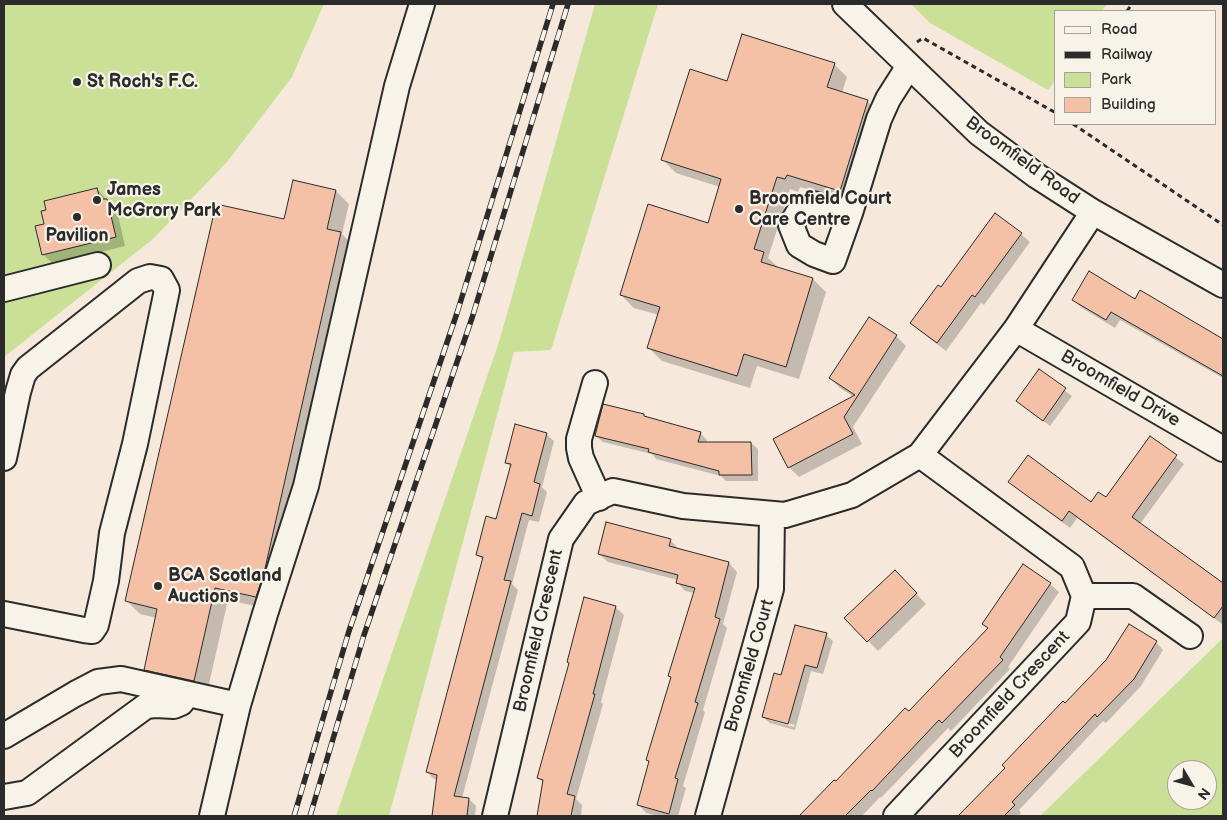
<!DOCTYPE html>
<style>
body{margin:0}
#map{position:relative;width:1227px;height:820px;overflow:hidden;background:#f6e9db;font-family:"Balsamiq Sans",sans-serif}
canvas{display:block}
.frame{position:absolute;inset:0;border:5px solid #2b2b2b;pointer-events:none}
.legend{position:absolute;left:1054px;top:10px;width:162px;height:115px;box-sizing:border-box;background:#f7f3e8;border:1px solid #a5a39c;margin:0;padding:6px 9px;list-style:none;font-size:15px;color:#2b2b2b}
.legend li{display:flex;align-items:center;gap:10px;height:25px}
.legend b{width:25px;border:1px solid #a5a39c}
.north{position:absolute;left:1167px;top:760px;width:50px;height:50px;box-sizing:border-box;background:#f7f3e8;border:1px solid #a5a39c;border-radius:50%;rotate:127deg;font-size:14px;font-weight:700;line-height:20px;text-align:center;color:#2b2b2b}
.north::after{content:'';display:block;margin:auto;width:18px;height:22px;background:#2b2b2b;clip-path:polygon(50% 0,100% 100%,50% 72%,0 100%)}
</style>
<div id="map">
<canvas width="1227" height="820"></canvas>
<div class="frame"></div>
<ul class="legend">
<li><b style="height:6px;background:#f7f3e8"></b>Road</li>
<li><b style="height:6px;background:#2b2b2b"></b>Railway</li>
<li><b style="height:14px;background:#c9e096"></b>Park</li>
<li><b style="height:14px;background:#f4c0a6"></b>Building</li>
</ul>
<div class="north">N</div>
</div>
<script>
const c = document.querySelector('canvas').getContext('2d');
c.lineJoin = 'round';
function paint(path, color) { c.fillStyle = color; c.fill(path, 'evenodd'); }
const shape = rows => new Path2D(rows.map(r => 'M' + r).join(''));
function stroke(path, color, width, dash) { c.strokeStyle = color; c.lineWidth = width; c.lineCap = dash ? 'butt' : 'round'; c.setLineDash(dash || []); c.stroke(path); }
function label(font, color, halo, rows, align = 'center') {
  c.font = font + ' "Balsamiq Sans",sans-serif'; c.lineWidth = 4.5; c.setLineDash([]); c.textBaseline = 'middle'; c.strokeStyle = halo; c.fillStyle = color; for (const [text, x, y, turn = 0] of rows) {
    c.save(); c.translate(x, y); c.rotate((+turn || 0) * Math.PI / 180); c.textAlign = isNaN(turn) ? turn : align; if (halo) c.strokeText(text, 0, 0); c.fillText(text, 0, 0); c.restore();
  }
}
const green = shape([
 [4,4,324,4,292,77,227,162,153,239,4,357],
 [595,4,658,4,551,350,514,352,389,816,336,816,499,342],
 [911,4,1107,4,1102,11,1056,11,1056,79,1048,90,930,23],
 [1223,638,1223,816,1040,816],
 [1177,770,1207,770,1207,800,1177,800]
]);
const shadow = shape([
 [834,64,847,77,842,93,867,101,880,114,853,203,800,187,798,192,790,189,768,258,777,266,776,268,813,279,826,292,799,379,757,366,750,388,662,361,649,348,659,315,634,308,621,295,709,225,720,187,676,173,663,160,728,82],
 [97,189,117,211,125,246,53,264,43,254,48,211],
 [336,191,349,204,342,234,354,246,269,609,228,600,207,693,158,683,145,670,157,618,140,614,127,601,285,221],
 [1021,234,1030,242,984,305,981,303,946,351,921,332,912,323],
 [1140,292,1223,340,1223,378,1120,320,1115,328,1082,308,1073,300,1136,300],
 [896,336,906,346,853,427,862,444,799,477,789,467,854,397,840,388,830,378],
 [1039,371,1072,396,1050,426,1017,401],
 [644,415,648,419,700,433,707,440,706,443,751,443,758,449,758,481,726,481,721,476,656,459,652,454,603,442,596,436],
 [546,434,554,441,542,487,547,492,539,522,529,520,512,584,518,590,462,798,469,799,476,806,475,816,433,816,438,780,434,779,427,772,484,561,477,555,497,521,511,468,506,462],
 [1151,438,1184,464,1140,524,1223,585,1222,624,1077,518,1070,528,1017,489,1010,482,1091,503,1106,499],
 [670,540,678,548,678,550,729,563,737,572,723,624,727,628,703,710,705,712,683,786,686,788,678,816,659,816,646,813,638,804,650,762,647,760,672,678,670,676,695,593,685,591,677,582,678,580,608,562,599,554],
 [1023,565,1050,584,1059,592,1008,667,1010,669,951,731,948,728,881,798,880,797,862,816,801,816,834,782,836,783,909,712,989,629,983,623],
 [895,572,926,604,878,651,846,618],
 [615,607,624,615,601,702,603,704,576,799,582,805,581,816,539,816,544,783,539,778],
 [826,635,833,641,823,674,811,671,795,730,770,723,763,717,782,676],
 [769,718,795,725,794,727,769,720],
 [1156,642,1163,650,1141,686,1106,723,1103,721,1019,810,1021,813,1018,816,959,816,1107,661]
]);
const building = shape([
 [742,34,835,63,827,87,868,100,840,191,787,175,785,179,777,177,754,249,764,252,761,262,813,278,786,367,744,354,737,376,647,348,660,307,620,295,648,204,708,223,721,179,661,160,690,69,727,81,742,34],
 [293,180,336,190,327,229,341,232,264,573,256,597,215,588,194,681,144,670,157,609,125,601,216,204,284,219,293,180],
 [97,188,100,199,107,199,116,237,42,255,35,226,44,224,41,211,46,210,44,201,97,188],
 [995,213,1022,233,975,297,972,295,937,343,910,323,938,285,941,287,995,213],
 [1089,271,1135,299,1140,290,1223,339,1223,376,1111,312,1106,320,1072,300,1089,271],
 [869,317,897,335,844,417,853,434,788,468,773,439,855,395,829,378,869,317],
 [1039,369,1066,388,1043,421,1016,401,1039,369],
 [603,404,644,414,644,416,701,432,698,442,751,442,752,475,719,475,719,471,648,452,649,449,595,436,603,404],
 [515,424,547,433,534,482,540,484,532,516,522,513,504,580,511,581,454,796,469,798,467,816,432,816,437,775,426,772,483,557,476,555,486,516,496,519,511,464,505,463,515,424],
 [1150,436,1177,455,1132,517,1223,583,1223,606,1214,618,1069,511,1062,521,1008,482,1028,455,1091,502,1098,492,1106,497,1150,436],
 [606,522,671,539,669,546,729,562,715,617,720,619,695,702,698,703,675,778,678,779,669,814,637,805,649,761,646,760,671,677,668,676,695,588,676,583,678,575,598,554,606,522],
 [1023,564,1051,583,1000,657,1003,660,942,723,939,720,872,791,871,790,845,816,799,816,834,780,836,781,905,708,909,711,988,628,982,624,1023,564],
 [895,570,917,593,867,642,844,618,895,570],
 [584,597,616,606,593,694,595,694,567,794,575,796,571,816,537,816,543,780,537,778,569,663,567,662,584,597],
 [1129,624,1157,641,1134,679,1097,717,1095,714,1050,762,1012,802,1015,805,1004,816,958,816,1005,768,1002,765,1063,701,1065,703,1106,660,1129,624],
 [795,625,827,633,817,668,805,665,788,724,762,717,774,673,781,675,795,625]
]);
const path = shape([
 [1127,11,1132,4],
 [917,42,923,38,1056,113],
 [1073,124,1223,225]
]);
const minor = shape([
 [845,4,979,133,1037,176,1093,212,1223,285],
 [850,213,813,204,800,210,791,225,799,245,814,254,833,261,850,213,879,119,888,99,909,66],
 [4,289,98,265],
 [1016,329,1223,449],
 [595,383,579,439,579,448,581,458,599,498],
 [4,458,18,392,23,375,28,368,138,281,150,277,161,279,167,290,135,444,112,533,106,581,96,625,92,631,84,630,4,614],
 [1084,596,1133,596,1190,636],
 [4,736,75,694,98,682,121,679,238,705],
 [4,797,27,793,146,706,156,705,174,706,181,703,187,694],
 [212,816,238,705,265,614,306,486,397,86,422,4],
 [495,816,561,539,586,503,613,491,683,506,785,515,852,495,920,455,1016,329,1093,212],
 [708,816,771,589,772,514],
 [896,816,1078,622,1084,596,1072,567,920,455]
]);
const rail = shape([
 [294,816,349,631,457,313,553,4],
 [310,816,364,635,472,318,568,4]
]);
const markers = [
 [77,82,5,"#2b2b2b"],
 [97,200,5,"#2b2b2b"],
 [739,209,5,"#2b2b2b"],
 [77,217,5,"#2b2b2b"],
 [158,586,5,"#2b2b2b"]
];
const poiNames = [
 ["St Roch's F.C.",87,82],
 ["James",107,190],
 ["McGrory Park",107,211],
 ["Broomfield Court",749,199],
 ["Care Centre",749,220],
 ["Pavilion",77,236,"center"],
 ["BCA Scotland",168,576],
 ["Auctions",168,597]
];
const streetNames = [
 ["Broomfield Road",1022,161,36],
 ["Broomfield Drive",1120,389,30],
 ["Broomfield Crescent",539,631,-77],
 ["Broomfield Court",750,666,-74],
 ["Broomfield Crescent",1010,695,-47]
];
paint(green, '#c9e096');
paint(shadow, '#0003');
paint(building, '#f4c0a6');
stroke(building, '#2b2b2b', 1);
stroke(minor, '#2b2b2b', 28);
stroke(path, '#2b2b2b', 3, [5, 4]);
stroke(minor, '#f7f3e8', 24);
stroke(rail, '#2b2b2b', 5.5);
stroke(rail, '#f7f3e8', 4, [11]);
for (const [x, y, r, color] of markers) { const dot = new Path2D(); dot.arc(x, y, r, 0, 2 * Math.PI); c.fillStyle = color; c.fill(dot); stroke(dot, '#f7f3e8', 2); }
label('bold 18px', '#2b2b2b', '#f7f3e8', poiNames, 'left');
label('18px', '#2b2b2b', '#f7f3e8', streetNames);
</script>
